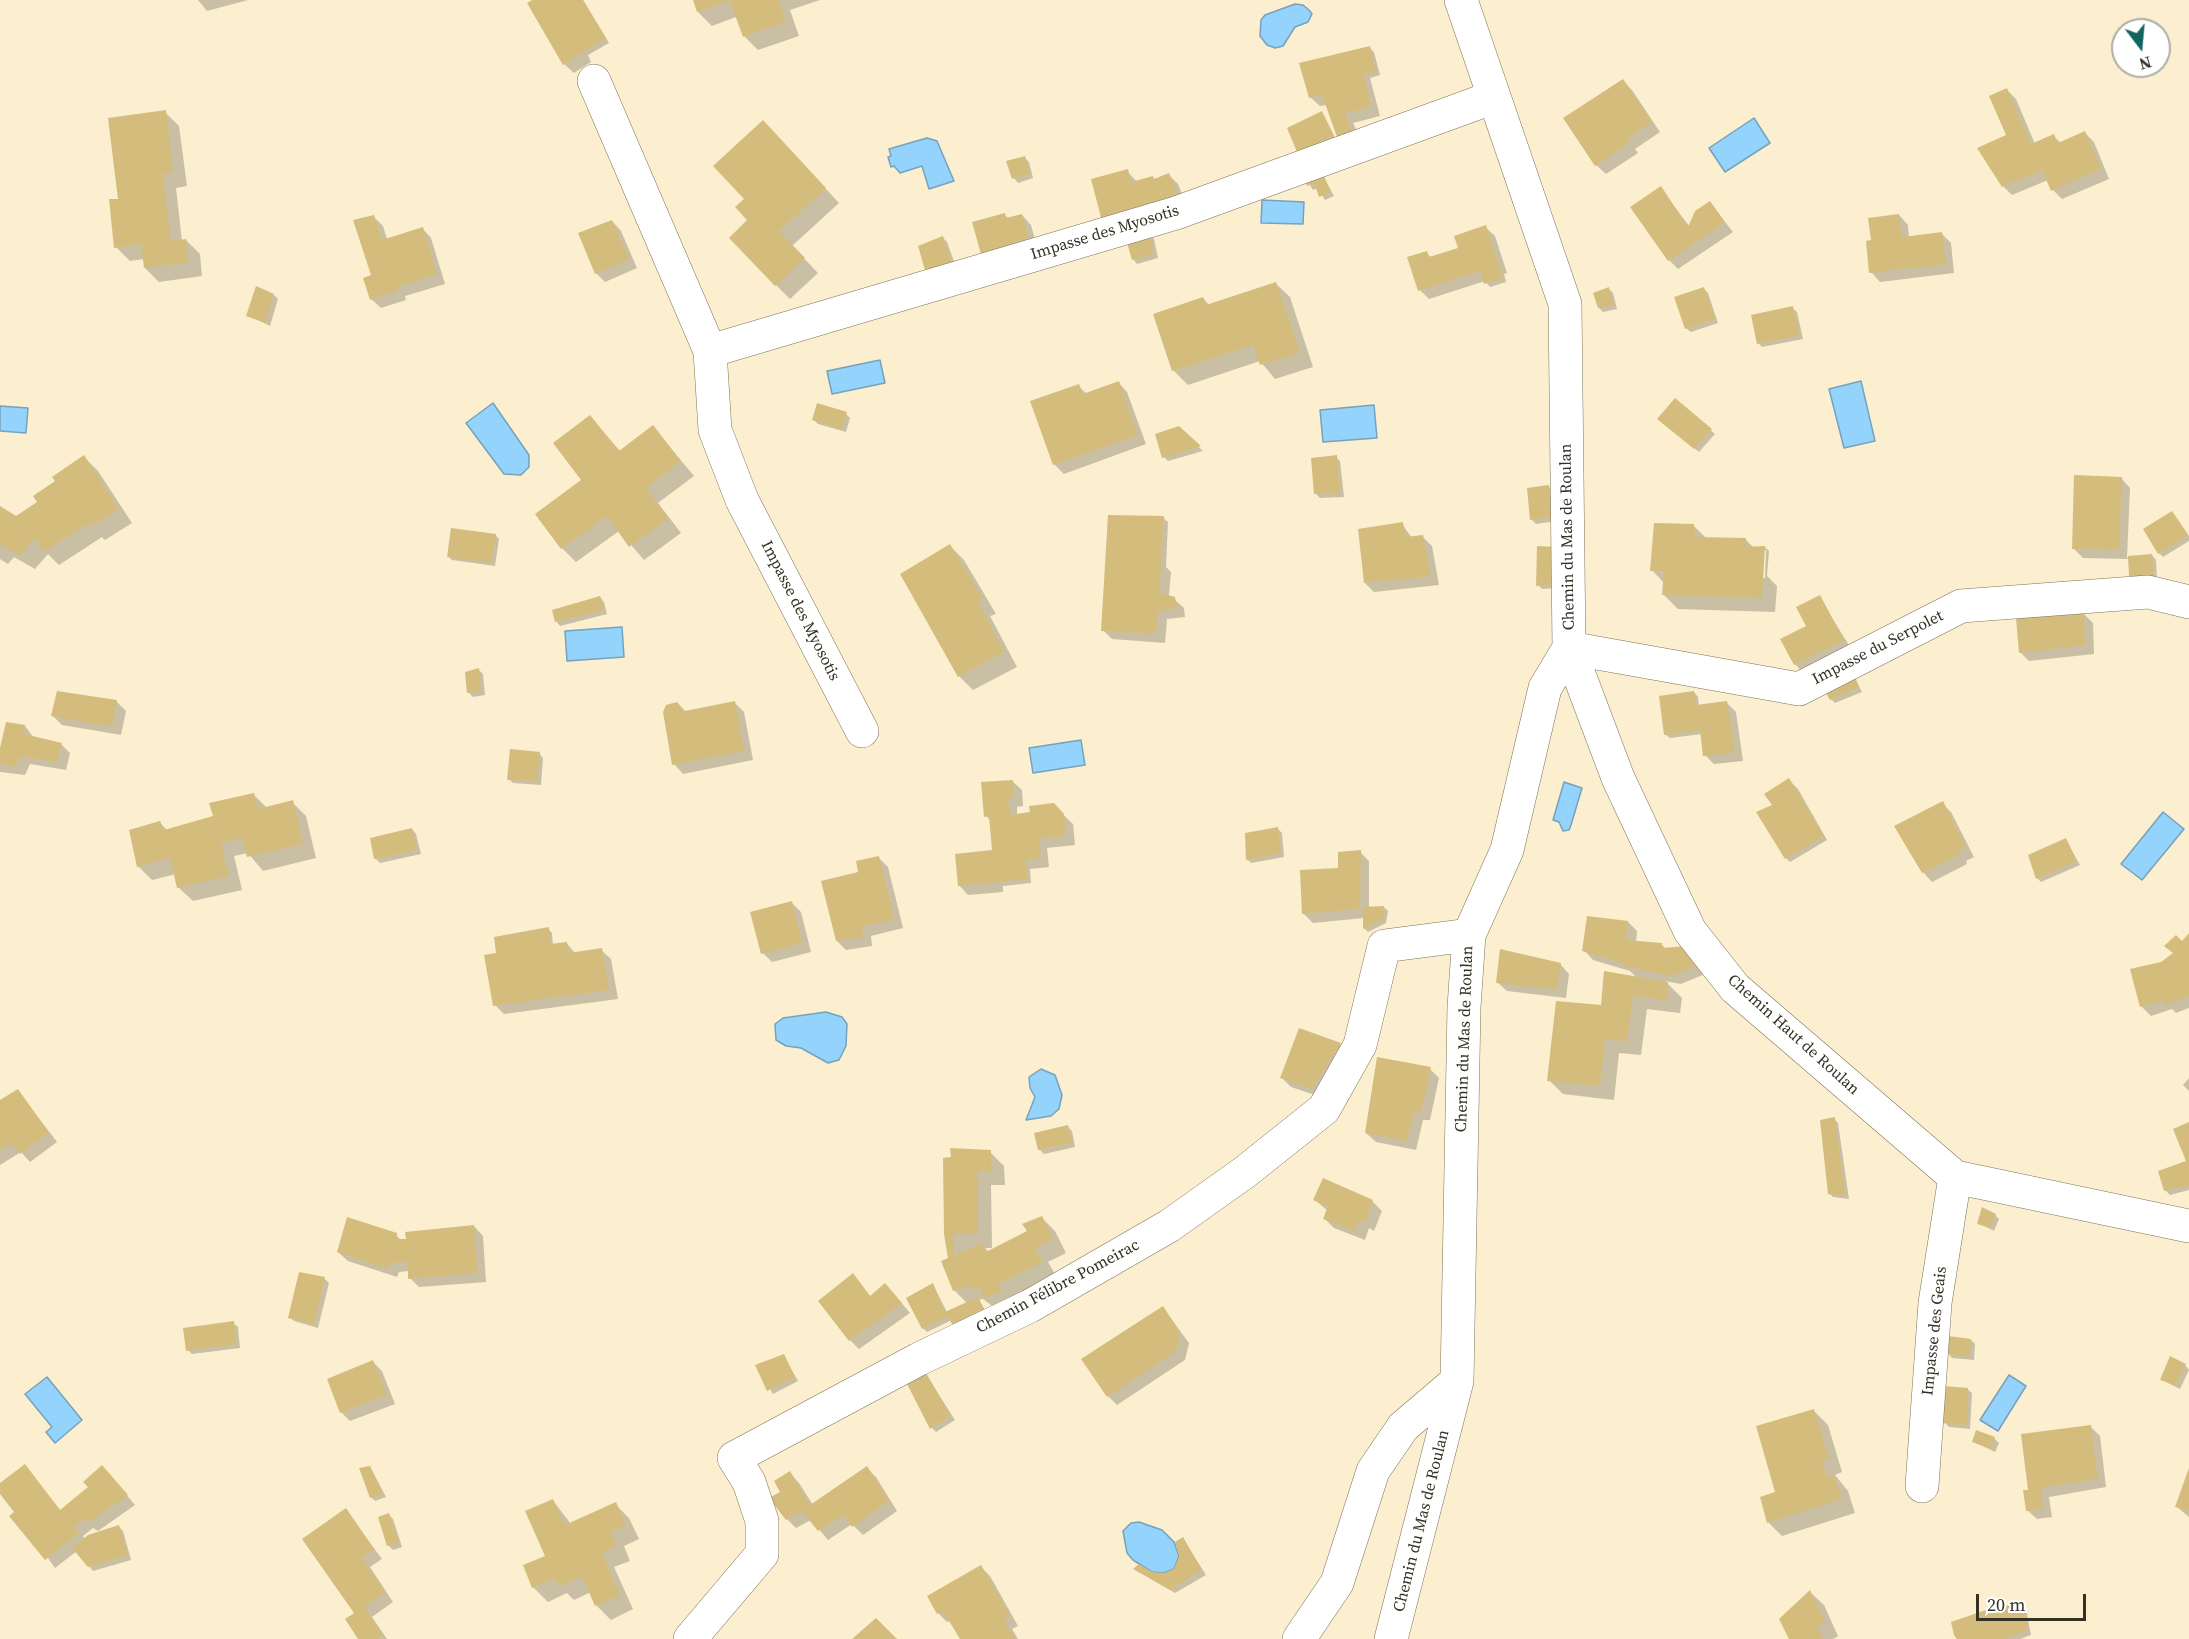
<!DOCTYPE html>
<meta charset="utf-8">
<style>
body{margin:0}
#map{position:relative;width:2189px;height:1639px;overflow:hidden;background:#fbefcf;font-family:"Source Serif 4",serif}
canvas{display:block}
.north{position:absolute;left:2111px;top:18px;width:60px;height:60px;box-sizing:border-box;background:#fff;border:2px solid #aeaca7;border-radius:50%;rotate:164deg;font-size:16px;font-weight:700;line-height:24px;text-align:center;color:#343024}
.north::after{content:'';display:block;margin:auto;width:21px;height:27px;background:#136361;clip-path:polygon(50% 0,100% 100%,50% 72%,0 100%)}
.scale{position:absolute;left:1976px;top:1594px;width:110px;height:27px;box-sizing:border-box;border:3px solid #343024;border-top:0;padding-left:8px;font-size:18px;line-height:21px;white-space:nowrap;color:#343024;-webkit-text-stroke:4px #fff;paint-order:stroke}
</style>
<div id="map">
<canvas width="2189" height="1639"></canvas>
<div class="north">N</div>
<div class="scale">20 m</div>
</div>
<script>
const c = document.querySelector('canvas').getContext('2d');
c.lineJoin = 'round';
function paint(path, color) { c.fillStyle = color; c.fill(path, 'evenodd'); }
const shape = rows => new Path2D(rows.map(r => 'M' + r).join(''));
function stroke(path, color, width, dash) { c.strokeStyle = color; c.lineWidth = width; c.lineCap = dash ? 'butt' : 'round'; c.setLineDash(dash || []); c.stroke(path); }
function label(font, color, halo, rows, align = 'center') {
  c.font = font + ' "Source Serif 4",serif'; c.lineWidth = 6; c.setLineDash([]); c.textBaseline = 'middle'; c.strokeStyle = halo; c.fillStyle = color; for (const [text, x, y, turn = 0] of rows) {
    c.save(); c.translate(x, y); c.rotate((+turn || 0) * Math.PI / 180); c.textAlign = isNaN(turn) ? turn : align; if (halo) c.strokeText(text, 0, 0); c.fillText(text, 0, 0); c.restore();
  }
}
const water = shape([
 [1295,4,1303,5,1309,10,1312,14,1308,22,1295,27,1283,46,1275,48,1267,45,1260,36,1261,20,1265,15,1295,4],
 [1754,118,1770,143,1725,172,1709,148,1754,118],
 [927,138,937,141,954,181,929,189,922,166,900,173,894,166,891,167,888,157,891,156,889,149,927,138],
 [1262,200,1304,202,1303,224,1261,223,1262,200],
 [880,360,885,383,832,394,827,371,880,360],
 [1861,381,1875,441,1844,448,1829,389,1861,381],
 [493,403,529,455,529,467,521,475,504,474,466,423,493,403],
 [1374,405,1377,438,1323,442,1320,410,1374,405],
 [0,406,28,408,26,433,0,431,0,406],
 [622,627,624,657,567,661,565,631,622,627],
 [1081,740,1085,765,1033,773,1029,748,1081,740],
 [1564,782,1582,788,1571,825,1569,830,1563,831,1559,822,1553,820,1564,782],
 [2163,812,2184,829,2142,880,2121,864,2163,812],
 [826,1012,842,1017,847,1024,846,1046,839,1060,828,1063,801,1048,786,1046,776,1040,775,1024,783,1018,826,1012],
 [1041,1069,1055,1075,1062,1095,1059,1109,1051,1116,1026,1120,1035,1097,1030,1088,1029,1077,1041,1069],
 [2009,1375,2026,1386,1998,1431,1980,1420,2009,1375],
 [47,1377,82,1420,55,1443,46,1432,52,1427,25,1394,47,1377],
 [1139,1522,1162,1530,1174,1542,1179,1556,1174,1569,1164,1573,1152,1572,1133,1560,1127,1553,1123,1531,1131,1523,1139,1522]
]);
const shadow = shape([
 [198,0,248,0,207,11],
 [535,0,583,0,609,43,588,55,591,62,574,73,564,64,529,3],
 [694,0,820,0,790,10,799,36,758,50,744,36,736,17,712,26,698,12],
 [1370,48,1374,52,1380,75,1370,78,1380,116,1353,123,1361,140,1348,145,1327,105,1320,106,1310,97],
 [1623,81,1632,90,1660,132,1635,149,1638,153,1606,174,1596,165],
 [2007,90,2016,99,2035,144,2053,136,2061,143,2085,133,2094,142,2109,179,2062,199,2053,190,2048,180,2012,195,2003,186,2008,136],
 [165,112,179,126,187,186,176,188,182,241,186,240,200,254,202,276,159,282,145,268,144,259,130,261,116,247,120,200],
 [1322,113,1337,141,1303,155],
 [777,136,839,203,792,246,818,273,790,299,776,285,749,220,746,199],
 [1025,158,1029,162,1033,178,1018,183,1014,178],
 [1127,171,1137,182,1153,178,1155,180,1169,175,1178,184,1187,207,1112,230],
 [1322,174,1334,196,1325,200,1317,188,1313,190,1306,179],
 [1660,188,1690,227,1710,203,1733,232,1678,269,1669,260],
 [1005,215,1009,219,1022,215,1031,225,1037,247,982,253],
 [1899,215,1908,225,1909,238,1942,234,1951,243,1954,273,1880,282,1871,272,1872,242],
 [373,216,383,226,387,239,422,228,431,238,445,284,405,296,406,300,381,308,371,299],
 [612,221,621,231,637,268,605,282,596,273],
 [1485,227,1495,236,1507,273,1504,274,1506,282,1490,287,1485,281,1429,299,1420,290,1426,253,1432,258,1460,249],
 [1150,234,1154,239,1158,258,1137,264,1133,259],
 [943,238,947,242,956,267,931,273,927,269],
 [1275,283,1290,297,1313,367,1275,379,1260,361,1188,385,1174,371,1155,315,1203,298,1210,306],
 [1609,289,1613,293,1617,309,1603,312,1599,308],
 [1704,289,1708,293,1718,323,1691,332,1686,328],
 [274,295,278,299,270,326,248,315],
 [1792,308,1797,312,1803,339,1762,347,1758,343],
 [1118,382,1127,392,1146,444,1064,474,1054,464,1078,386,1087,394],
 [1675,400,1715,434,1699,452,1664,423],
 [846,414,850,418,846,432,818,424,814,420],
 [590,417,621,452,653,427,694,476,658,503,681,533,644,560,619,531,576,562,562,548,583,480],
 [1178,428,1203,451,1168,461,1164,457],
 [84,457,98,471,132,523,105,540,102,537,59,565,48,554,35,569,14,557,8,564,0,559,0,508,16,518,39,502],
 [1336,457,1340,461,1344,497,1320,498,1316,494],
 [2121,478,2130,488,2127,558,2152,555,2156,560,2157,580,2134,579,2130,575,2130,559,2083,558,2073,548],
 [1548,486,1552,491,1556,521,1536,524,1532,520],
 [2176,517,2189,536,2189,541,2163,557,2159,553],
 [1163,518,1168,522,1166,567,1171,572,1169,595,1184,608,1185,617,1167,619,1165,643,1112,639,1103,630],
 [1402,524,1412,538,1423,537,1432,546,1439,585,1374,592,1365,583],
 [1693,525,1706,538,1745,539,1754,548,1765,547,1769,551,1767,576,1777,586,1775,612,1678,609,1664,595,1664,583,1652,570],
 [1763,550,1766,550,1765,578,1762,578],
 [495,535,499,539,495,566,452,560,448,556],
 [950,546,964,560,996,614,990,616,1017,667,973,690,959,676],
 [1555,548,1556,588,1542,589,1538,585],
 [600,597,604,602,607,614,560,626,556,621],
 [1819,597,1852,650,1804,674,1795,664],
 [2083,613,2093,623,2094,654,2029,661,2020,652],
 [479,670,483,674,485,695,473,697,469,693],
 [1853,674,1862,692,1835,703,1831,699],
 [1694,692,1698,697,1699,706,1727,703,1736,712,1743,761,1714,764,1705,755,1702,734,1670,738,1665,734],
 [116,701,126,711,121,735,62,725,53,716],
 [735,703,744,712,753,760,683,774,674,764,686,712],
 [25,726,34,738,61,744,70,753,66,770,30,764,25,775,0,772,0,750],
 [539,753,543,758,541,785,513,783,509,779],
 [1789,780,1798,789,1827,840,1790,862,1786,858,1774,805],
 [1012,781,1022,790,1023,806,1017,807,1017,815,1032,813,1053,805,1073,824,1075,845,1047,848,1049,867,1030,869,1031,883,1003,886,1003,892,968,895,959,885,993,851,991,821,986,816],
 [253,794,267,808,292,802,306,816,316,858,263,871,248,853,234,856,242,890,193,901,178,887,176,874,152,880,138,866,160,823,167,830,215,817],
 [1942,803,1951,812,1974,857,1966,861,1967,864,1932,882,1923,872],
 [412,829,416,834,421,854,380,863,376,859,371,839],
 [1278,829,1282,833,1284,857,1251,863,1247,859],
 [2065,839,2080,865,2041,882,2037,878],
 [1360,852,1369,861,1369,908,1384,907,1388,911,1386,923,1368,932,1364,928,1364,918,1313,923,1303,913,1339,869],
 [879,858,888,867,903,928,871,936,872,946,846,950,837,941],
 [792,903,801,912,811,952,772,962,763,953],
 [1628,922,1637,931,1636,942,1662,945,1666,949,1697,957,1705,974,1681,984,1665,981,1682,998,1680,1013,1647,1009,1641,1055,1619,1053,1614,1100,1563,1094,1549,1080,1602,1007,1637,978,1630,971,1593,960,1584,950],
 [548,929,552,933,553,946,567,944,576,954,601,950,611,959,618,999,504,1014,495,1005,499,954],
 [2189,935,2189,1008,2176,1013,2172,1009,2151,1016,2141,1006,2162,963,2174,954],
 [1560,964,1569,974,1566,998,1507,991,1497,982],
 [1300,1030,1340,1044,1349,1053,1321,1097,1291,1087,1282,1078],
 [1430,1069,1439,1078,1430,1120,1423,1120,1416,1150,1376,1142,1366,1133],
 [2189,1078,2189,1091,2183,1085],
 [18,1091,57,1142,30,1162,21,1152,0,1165,0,1102],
 [1834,1119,1838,1123,1849,1199,1833,1197,1829,1193],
 [2189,1124,2189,1190,2170,1195,2166,1191,2160,1172,2188,1161],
 [1068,1127,1072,1131,1075,1147,1044,1154,1039,1149],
 [990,1152,1004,1166,1005,1185,991,1185,992,1248,985,1248,989,1252,1029,1231,1041,1217,1055,1231,1066,1253,1048,1262,1056,1276,1000,1312,983,1299,979,1300,988,1315,952,1320,927,1332,923,1328,933,1285,947,1312,967,1303,954,1290,949,1259,944,1159],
 [1323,1180,1373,1202,1382,1211,1374,1231,1369,1228,1365,1240,1334,1228,1324,1218,1328,1211,1315,1200],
 [1995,1215,1999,1219,1994,1231,1979,1223],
 [474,1226,483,1236,486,1282,419,1287,410,1278,409,1271,399,1272,397,1277,348,1261,338,1252,396,1235,402,1241],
 [853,1275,871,1297,894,1294,910,1313,859,1349,850,1340],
 [325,1279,329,1283,318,1328,294,1321,290,1317],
 [1163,1308,1189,1343,1185,1360,1117,1405,1108,1396],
 [233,1323,238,1327,240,1348,192,1354,188,1350],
 [1971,1340,1975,1344,1974,1360,1952,1358,1948,1353],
 [783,1355,798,1381,773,1394,757,1366],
 [373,1362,382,1371,395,1404,350,1421,341,1412],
 [2185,1365,2189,1370,2180,1389,2162,1380],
 [925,1373,955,1420,936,1432,932,1428],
 [1967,1389,1972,1393,1970,1429,1949,1427,1945,1423],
 [1814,1411,1828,1425,1842,1472,1835,1475,1848,1491,1855,1513,1782,1536,1768,1522,1777,1493],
 [2091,1427,2100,1436,2106,1487,2049,1497,2052,1517,2037,1519,2027,1510,2030,1491],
 [1994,1438,1999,1443,1995,1452,1974,1442],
 [25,1466,61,1511,111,1476,135,1505,98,1531,93,1528,83,1536,85,1539,119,1527,123,1531,131,1560,93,1571,77,1551,55,1568,0,1491,0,1485],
 [370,1467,386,1497,375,1501,371,1497],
 [867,1468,876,1477,897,1511,863,1535,852,1524,828,1540,811,1520,796,1528,787,1519,782,1493,790,1473,799,1483,813,1505],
 [2189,1471,2189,1517,2177,1507],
 [554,1502,571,1524,615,1504,629,1518,639,1539,624,1546,630,1561,614,1567,633,1609,611,1620,597,1606,591,1592,574,1600,567,1593,548,1602,534,1588,525,1566,547,1557],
 [346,1510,382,1559,370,1567,393,1602,372,1617,387,1639,360,1639],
 [389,1515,393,1519,402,1547,393,1550,389,1546],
 [1183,1539,1206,1575,1175,1593,1135,1569,1164,1575,1175,1570],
 [981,1567,990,1576,1018,1626,1012,1629,1018,1639,961,1639,950,1621,947,1622,938,1613],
 [1810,1592,1824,1605,1838,1636,1833,1639,1790,1639],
 [2021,1604,2026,1608,2031,1635,2020,1639,1959,1639]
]);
const building = shape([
 [532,0,583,0,606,38,563,65,527,3],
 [693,0,779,0,786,22,743,37,730,1,697,12],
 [1370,46,1376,71,1364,75,1371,107,1345,113,1352,131,1337,137,1322,95,1309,98,1299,63],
 [1623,79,1652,122,1627,139,1630,143,1595,166,1563,118],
 [2007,88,2031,144,2054,134,2058,143,2085,131,2101,169,2051,191,2042,170,2002,187,1977,148,2006,135,1989,96],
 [166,110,173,172,163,174,171,241,186,239,189,262,144,268,141,244,114,248,109,199,118,199,108,118],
 [1322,111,1334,136,1297,152,1287,128],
 [763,120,826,188,779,231,805,258,775,286,729,238,747,220,735,207,744,199,713,166],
 [1025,156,1030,174,1012,179,1006,161],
 [1128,169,1131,182,1153,176,1154,179,1169,173,1179,198,1102,221,1091,179],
 [1322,172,1331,192,1319,197,1314,183,1307,186,1304,178],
 [1661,186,1688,227,1695,211,1710,201,1725,222,1668,261,1630,207],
 [1005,213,1006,218,1022,214,1029,238,981,254,972,222],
 [1899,214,1902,237,1942,232,1946,264,1869,273,1866,241,1871,240,1868,218],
 [374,215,382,240,423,227,437,274,397,287,398,291,370,300,363,278,371,275,353,220],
 [612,220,629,259,595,274,578,233],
 [1486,225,1503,278,1484,284,1480,271,1418,291,1407,257,1427,251,1429,257,1458,248,1454,236],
 [1150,233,1154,254,1132,260,1126,239],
 [943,236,952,263,925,270,918,246],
 [1276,282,1300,353,1260,365,1253,345,1172,371,1153,314,1203,297,1206,305],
 [256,286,274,294,265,323,246,316],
 [1609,287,1614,305,1598,308,1593,293],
 [1704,287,1715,319,1685,329,1674,297],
 [1793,306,1799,335,1757,344,1751,315],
 [1119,381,1138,435,1053,465,1030,401,1079,384,1083,394],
 [1675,398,1712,429,1694,449,1657,419],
 [817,403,847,412,841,429,812,420],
 [590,415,619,451,653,425,681,461,646,488,668,518,629,547,607,516,561,549,535,514,581,480,553,443],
 [1179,426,1201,446,1162,458,1155,434],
 [84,455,119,509,90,527,87,524,44,552,36,539,31,541,20,556,0,544,0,506,16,516,37,502,33,496,55,481,52,477],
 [1337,455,1340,493,1314,494,1311,458],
 [2074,475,2122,477,2119,550,2072,549],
 [1549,485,1553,517,1530,520,1527,488],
 [2172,511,2188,535,2158,554,2143,529],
 [1108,515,1164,516,1159,593,1175,597,1177,608,1158,611,1156,634,1101,631],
 [1403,522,1406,537,1423,535,1431,576,1364,583,1358,529],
 [1654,523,1694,524,1695,537,1746,538,1746,547,1765,546,1762,598,1662,595,1664,571,1650,571],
 [451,528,496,534,491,563,447,557],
 [950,544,983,599,978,602,1004,652,958,677,900,574],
 [1537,546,1556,547,1552,584,1536,586],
 [2152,554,2154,577,2129,576,2128,556],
 [1820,595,1844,640,1794,665,1780,639,1806,626,1796,607],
 [600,596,604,610,555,622,552,610],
 [2084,612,2085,645,2019,653,2016,618],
 [479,668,481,691,467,693,465,672],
 [1853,672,1859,687,1830,700,1822,686],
 [57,691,117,700,112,727,51,716],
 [1694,691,1696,705,1727,701,1735,752,1703,756,1700,730,1664,735,1659,696],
 [735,701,744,751,672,765,663,712,666,705,677,702,685,711],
 [6,722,25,725,24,734,62,743,57,762,20,756,16,767,0,764,0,748],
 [510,749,540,752,537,781,507,780],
 [1789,778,1824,836,1785,859,1756,812,1772,805,1764,794],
 [1013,780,1014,798,1008,798,1010,815,1030,812,1029,806,1054,803,1064,814,1066,836,1039,839,1041,858,1026,860,1028,879,958,886,955,854,992,850,989,816,984,817,981,782],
 [254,793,258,809,293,800,303,844,247,857,242,838,221,843,229,876,177,888,170,858,137,867,129,830,160,821,164,830,213,816,209,803],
 [1943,801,1966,848,1958,852,1959,855,1922,873,1894,826],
 [1278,827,1281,853,1246,860,1245,833],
 [412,828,417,850,374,859,370,838],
 [2066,838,2077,861,2036,879,2028,855],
 [1361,850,1360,909,1302,914,1300,870,1338,868,1338,852],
 [879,856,894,919,862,927,864,937,836,941,821,881,858,872,856,861],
 [792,901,802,943,761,954,750,912],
 [1384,906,1383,919,1363,929,1363,907],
 [1587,916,1628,921,1626,940,1662,943,1662,948,1688,946,1697,965,1671,976,1623,966,1623,963,1582,951],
 [549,927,550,944,567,942,569,953,602,948,609,990,493,1006,484,955,496,953,494,937],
 [2189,933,2189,996,2165,1005,2164,1000,2140,1007,2130,969,2161,962,2173,953,2164,946,2176,935,2182,941],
 [1500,949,1561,963,1557,989,1496,983],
 [1604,971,1668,982,1667,1000,1633,996,1627,1042,1605,1039,1600,1086,1547,1081,1556,1001,1601,1005],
 [1299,1028,1341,1043,1312,1089,1280,1078],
 [1377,1057,1431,1067,1421,1112,1414,1111,1407,1141,1365,1133],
 [18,1089,49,1133,20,1154,11,1144,0,1150,0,1100],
 [1835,1117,1845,1196,1828,1194,1820,1120],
 [2189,1122,2189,1185,2164,1191,2158,1171,2186,1161,2173,1129],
 [1068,1125,1072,1143,1038,1150,1034,1133],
 [950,1148,991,1150,991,1171,978,1171,978,1234,954,1234,953,1256,983,1243,986,1252,1027,1231,1022,1224,1042,1216,1053,1239,1035,1248,1043,1262,998,1284,1001,1292,984,1299,981,1288,973,1291,970,1285,953,1291,941,1261,948,1258,944,1234,943,1158,951,1157],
 [1323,1178,1373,1200,1365,1222,1359,1220,1355,1231,1323,1219,1328,1206,1313,1200],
 [1982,1207,1996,1214,1990,1228,1977,1224],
 [347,1217,397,1233,397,1239,406,1239,405,1232,474,1225,478,1273,408,1279,408,1262,390,1263,388,1269,337,1252],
 [299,1272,325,1277,314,1325,288,1318],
 [853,1273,870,1296,885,1283,902,1303,849,1341,818,1301],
 [933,1283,945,1312,978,1297,985,1311,953,1326,948,1316,922,1329,906,1298],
 [1163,1306,1180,1332,1176,1351,1107,1397,1081,1359],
 [234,1321,237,1344,186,1351,183,1328],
 [1948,1336,1971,1339,1970,1357,1947,1354],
 [784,1354,795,1377,767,1391,755,1365],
 [2170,1356,2186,1364,2175,1385,2160,1380],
 [373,1360,387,1394,340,1413,327,1379],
 [925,1371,951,1416,930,1429,905,1380],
 [1944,1386,1968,1388,1967,1426,1943,1423],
 [1814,1409,1829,1458,1822,1461,1827,1477,1834,1475,1842,1499,1767,1523,1760,1497,1775,1492,1756,1426],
 [2091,1425,2098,1479,2041,1488,2043,1508,2026,1511,2023,1490,2028,1490,2021,1434],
 [1976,1430,1995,1437,1991,1449,1972,1442],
 [25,1464,60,1510,88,1487,83,1482,102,1465,128,1495,90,1522,83,1520,75,1526,79,1533,45,1560,9,1516,14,1512,0,1494,0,1483],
 [370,1466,383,1493,370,1498,359,1468],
 [867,1466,889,1501,852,1527,843,1515,818,1531,802,1511,786,1520,769,1498,780,1492,774,1481,790,1471,810,1505],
 [2189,1468,2189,1511,2175,1507],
 [553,1499,565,1525,616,1502,626,1525,611,1532,617,1546,602,1553,620,1595,595,1606,582,1576,559,1587,555,1578,532,1588,523,1565,545,1556,525,1511],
 [346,1508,374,1549,362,1558,385,1592,364,1607,383,1635,378,1639,358,1639,345,1619,354,1613,302,1539],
 [389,1513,399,1543,387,1546,378,1517],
 [119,1525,128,1555,88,1567,72,1548,88,1535],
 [1183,1537,1202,1570,1170,1590,1133,1569,1139,1564,1152,1572,1164,1573,1174,1569,1179,1556,1175,1542],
 [981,1565,1010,1616,1004,1619,1015,1639,960,1639,943,1611,937,1614,927,1596],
 [1810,1590,1825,1622,1816,1627,1824,1639,1789,1639,1779,1619],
 [2022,1602,2028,1630,2005,1639,1957,1639,1954,1635,1951,1622,1986,1610],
 [876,1618,897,1639,852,1639]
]);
const minor = shape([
 [594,81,710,351,1176,213,1494,97],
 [710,351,715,430,742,500,862,731],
 [1569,648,1618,778,1690,931,1735,988,1955,1177,2189,1226],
 [1569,648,1799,689,1961,606,2148,592,2189,602],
 [1922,1486,1935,1303,1955,1177],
 [690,1639,762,1554,762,1521,749,1482,734,1458,919,1359,1030,1306,1169,1226,1245,1172,1324,1109,1360,1045,1384,946,1469,935],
 [1299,1639,1337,1583,1373,1471,1403,1427,1457,1381],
 [1391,1639,1457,1381,1464,1007,1469,935,1507,850,1545,688,1569,648,1565,304,1461,0]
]);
const streetNames = [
 ["Impasse des Myosotis",1105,233,-17],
 ["Chemin du Mas de Roulan",1568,537,-91],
 ["Impasse des Myosotis",800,611,63],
 ["Impasse du Serpolet",1878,648,-27],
 ["Chemin Haut de Roulan",1793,1035,42],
 ["Chemin du Mas de Roulan",1465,1039,-88],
 ["Chemin Félibre Pomeirac",1058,1287,-28],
 ["Impasse des Geais",1935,1331,-84],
 ["Chemin du Mas de Roulan",1422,1521,-76]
];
paint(water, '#93d3fc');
stroke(water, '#76a2bb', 1.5);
paint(shadow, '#0003');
paint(building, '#d4bc7c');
stroke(minor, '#7e7357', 34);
stroke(minor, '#fff', 33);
label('16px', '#343024', '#fff', streetNames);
</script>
